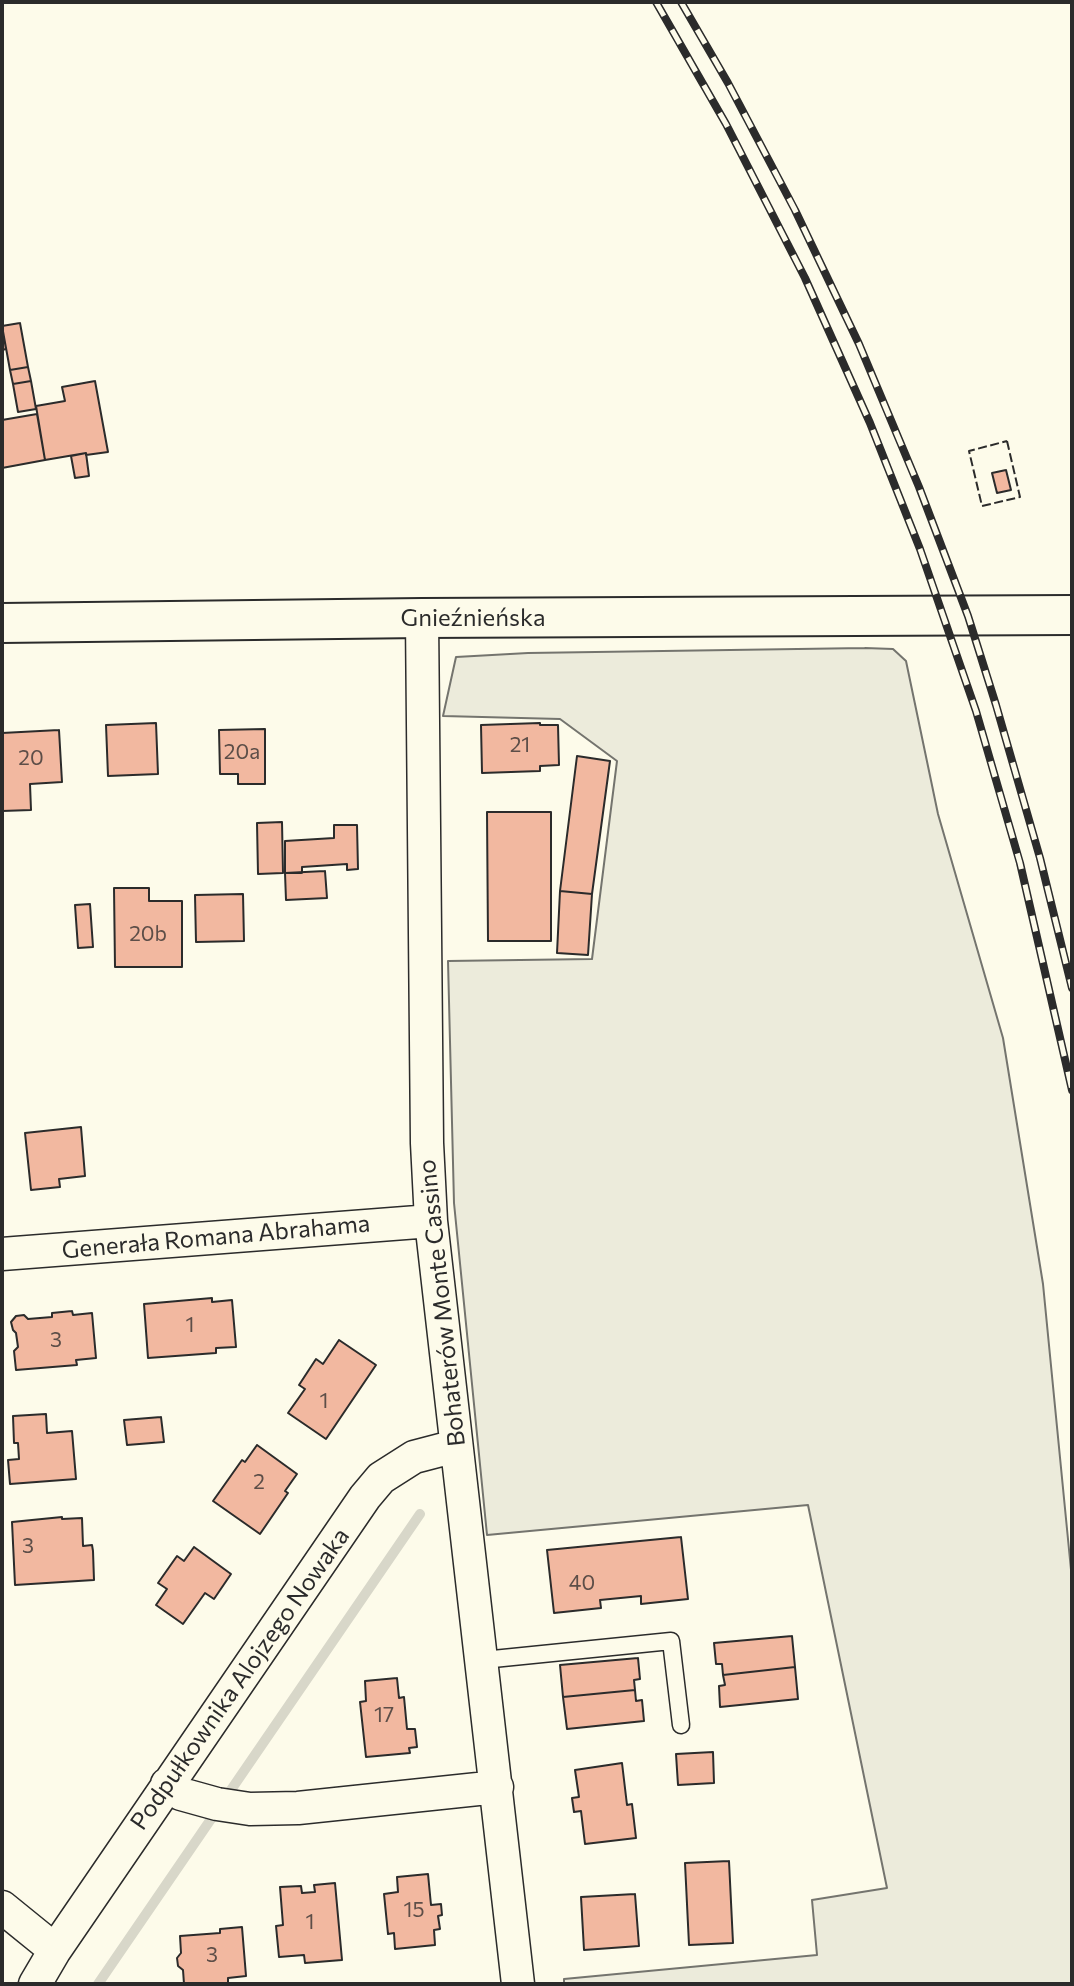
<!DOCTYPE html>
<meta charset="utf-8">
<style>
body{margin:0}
#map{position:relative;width:1074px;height:1986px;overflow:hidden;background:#fdfbea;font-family:Commissioner,sans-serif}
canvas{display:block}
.frame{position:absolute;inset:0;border:4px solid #2b2b2b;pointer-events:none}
</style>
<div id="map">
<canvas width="1074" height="1986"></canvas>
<div class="frame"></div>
</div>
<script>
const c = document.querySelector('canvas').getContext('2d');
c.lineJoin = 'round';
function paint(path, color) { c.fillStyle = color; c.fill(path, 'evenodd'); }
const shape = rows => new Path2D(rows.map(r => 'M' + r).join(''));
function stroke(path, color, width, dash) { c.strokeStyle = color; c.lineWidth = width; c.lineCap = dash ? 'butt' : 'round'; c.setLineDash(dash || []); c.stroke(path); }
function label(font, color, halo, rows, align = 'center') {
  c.font = font + ' Commissioner,sans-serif'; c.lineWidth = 5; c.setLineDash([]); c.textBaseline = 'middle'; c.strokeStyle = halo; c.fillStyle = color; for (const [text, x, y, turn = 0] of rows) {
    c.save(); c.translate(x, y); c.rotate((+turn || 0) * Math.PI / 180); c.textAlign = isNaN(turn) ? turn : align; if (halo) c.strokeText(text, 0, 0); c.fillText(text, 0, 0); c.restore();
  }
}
const green = shape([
 [865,648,893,649,906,661,938,814,1003,1038,1043,1284,1072,1580,1072,1984,564,1984,564,1979,817,1955,812,1900,887,1888,808,1505,487,1535,454,1203,448,961,592,959,617,761,560,719,443,716,456,657,528,653,865,648]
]);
const stream = shape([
 [98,1984,420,1514]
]);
const building = shape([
 [20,323,28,367,10,370,2,326,20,323],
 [2,326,6,349,2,350,2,326],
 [28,367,31,381,13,384,10,370,28,367],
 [31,381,36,409,18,412,13,384,31,381],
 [95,381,108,452,86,455,86,453,45,460,36,406,65,401,62,387,95,381],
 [37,414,45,460,2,468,2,420,37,414],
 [86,453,89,476,75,478,71,456,86,453],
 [1006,470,1011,490,997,493,992,473,1006,470],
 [156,723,158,774,108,776,106,725,156,723],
 [540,723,540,725,558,725,559,765,540,766,540,771,482,773,481,725,540,723],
 [265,729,265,784,238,784,238,774,220,774,219,730,265,729],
 [59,730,62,782,30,784,31,810,2,811,2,733,59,730],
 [577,756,610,761,592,894,560,891,577,756],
 [487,812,551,812,551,941,488,941,487,812],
 [282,822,283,873,258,874,257,823,282,822],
 [334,825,357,825,358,869,347,870,347,864,302,867,302,873,285,873,285,841,334,838,334,825],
 [325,871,327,898,286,900,285,873,325,871],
 [114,888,149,888,149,901,182,901,182,967,115,967,114,888],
 [560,891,592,894,588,955,557,953,560,891],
 [243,894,244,941,196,942,195,895,243,894],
 [90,904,93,947,78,948,75,905,90,904],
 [81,1127,85,1176,59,1179,60,1187,31,1190,25,1133,81,1127],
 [212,1298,212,1302,232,1300,236,1347,216,1348,216,1353,148,1358,144,1304,212,1298],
 [72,1311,73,1315,92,1313,96,1358,76,1360,77,1365,16,1370,14,1351,18,1347,16,1333,13,1330,11,1322,16,1316,24,1315,28,1319,52,1317,52,1313,72,1311],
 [339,1340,376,1365,326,1439,288,1413,305,1389,299,1385,316,1359,323,1364,339,1340],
 [46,1414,47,1433,72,1431,76,1479,10,1484,8,1460,19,1459,18,1443,14,1443,13,1416,46,1414],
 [161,1417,164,1442,127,1445,124,1420,161,1417],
 [257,1445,297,1474,285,1491,288,1493,260,1534,213,1501,242,1460,245,1462,257,1445],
 [62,1517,62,1519,82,1518,83,1546,92,1545,93,1551,94,1580,15,1585,12,1522,62,1517],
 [681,1537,688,1599,641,1604,641,1596,600,1600,601,1608,554,1613,547,1550,681,1537],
 [194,1547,231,1574,214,1599,205,1593,183,1624,156,1605,167,1589,158,1583,177,1556,184,1561,194,1547],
 [792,1636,795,1667,723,1675,722,1664,716,1664,714,1643,792,1636],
 [638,1658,640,1679,634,1680,635,1690,563,1697,560,1665,638,1658],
 [795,1667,798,1699,720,1707,719,1686,725,1685,723,1675,795,1667],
 [397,1678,399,1698,404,1697,407,1729,415,1729,417,1747,409,1748,410,1753,366,1757,360,1702,366,1701,365,1681,397,1678],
 [635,1690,636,1701,642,1700,644,1721,567,1729,563,1697,635,1690],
 [713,1752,714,1783,678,1785,676,1754,713,1752],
 [622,1763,627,1805,632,1804,636,1838,585,1844,581,1811,574,1812,572,1798,579,1797,575,1770,622,1763],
 [729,1861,733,1943,689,1945,685,1863,729,1861],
 [428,1874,431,1905,441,1904,442,1915,438,1916,440,1929,434,1930,435,1945,395,1949,394,1933,388,1934,384,1894,398,1892,397,1877,428,1874],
 [335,1883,342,1960,305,1963,304,1955,279,1957,276,1926,283,1925,280,1887,301,1886,302,1893,315,1892,314,1885,335,1883],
 [635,1894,639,1946,584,1950,581,1897,635,1894],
 [242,1927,246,1976,228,1978,228,1983,184,1984,183,1970,178,1966,177,1958,181,1953,180,1936,220,1933,220,1929,242,1927]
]);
const lane = shape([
 [483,1660,671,1641,681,1725]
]);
const street = shape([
 [422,618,427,1143,431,1221,518,1984],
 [2,1254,431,1221],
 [167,1784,181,1794,217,1804,250,1809,298,1808,497,1787],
 [2,1907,55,1950,35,1984],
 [55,1950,365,1497,381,1478,414,1457,456,1446]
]);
const secondary = shape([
 [2,623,422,618,1072,615]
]);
const rail = shape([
 [656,2,726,124,805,278,870,423,920,549,976,711,1020,863,1072,1090],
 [681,2,728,83,795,210,859,344,919,487,968,616,996,705,1040,858,1072,988]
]);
const fence = shape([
 [1007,441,1020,497,982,506,969,451,1007,441]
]);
const numberNames = [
 ["21",520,745],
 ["20a",242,752],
 ["20",31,758],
 ["20b",148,934],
 ["1",190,1325],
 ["3",56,1340],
 ["1",324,1401],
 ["2",259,1482],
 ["3",28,1546],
 ["40",582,1583],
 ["17",384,1715],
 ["15",414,1910],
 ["1",310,1922],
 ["3",212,1955]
];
const streetNames = [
 ["Gnieźnieńska",473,618],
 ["Generała Romana Abrahama",216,1237,-5],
 ["Bohaterów Monte Cassino",442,1303,-96],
 ["Podpułkownika Alojzego Nowaka",240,1679,-55]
];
paint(green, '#ecebdb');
stroke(green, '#74746e', 2);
stroke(stream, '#d8d7c9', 10);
paint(building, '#f2b8a0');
stroke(building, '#2b2b2b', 2);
stroke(lane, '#2b2b2b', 19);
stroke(street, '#2b2b2b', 35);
stroke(secondary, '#2b2b2b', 42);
stroke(lane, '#fdfbea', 16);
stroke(street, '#fdfbea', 32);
stroke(secondary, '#fdfbea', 38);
stroke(rail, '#2b2b2b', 8);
stroke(rail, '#fdfbea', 5, [16]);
stroke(fence, '#2b2b2b', 2, [9, 3.5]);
label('21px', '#5d4e48', null, numberNames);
label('24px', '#2b2b2b', '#fdfbea', streetNames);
</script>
